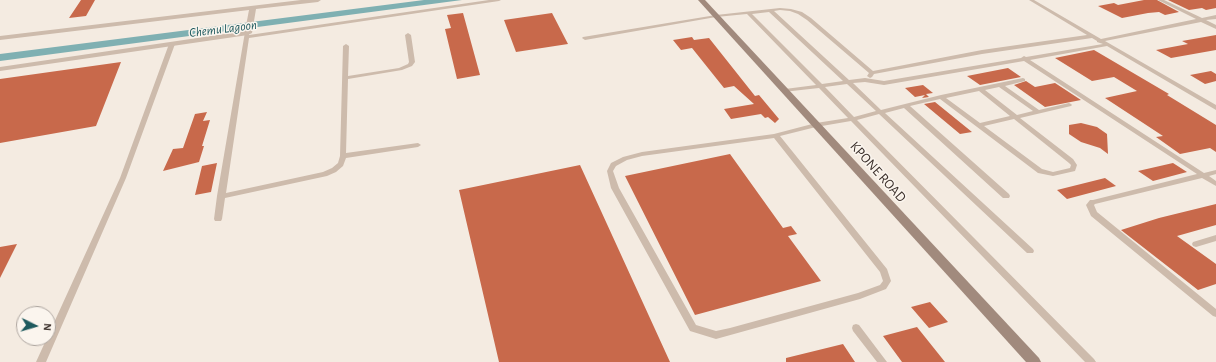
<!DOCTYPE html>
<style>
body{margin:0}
#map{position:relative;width:1216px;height:362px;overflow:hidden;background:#f4ebe1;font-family:"Alegreya Sans",sans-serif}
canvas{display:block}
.north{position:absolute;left:16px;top:306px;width:40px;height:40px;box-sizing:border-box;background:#fbf5ee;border:1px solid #aea6a0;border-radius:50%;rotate:95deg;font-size:11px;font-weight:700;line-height:16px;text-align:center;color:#3b302b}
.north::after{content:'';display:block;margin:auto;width:14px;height:18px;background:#1f5a5e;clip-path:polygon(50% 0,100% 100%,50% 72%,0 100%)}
</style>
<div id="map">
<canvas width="1216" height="362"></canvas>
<div class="north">N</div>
</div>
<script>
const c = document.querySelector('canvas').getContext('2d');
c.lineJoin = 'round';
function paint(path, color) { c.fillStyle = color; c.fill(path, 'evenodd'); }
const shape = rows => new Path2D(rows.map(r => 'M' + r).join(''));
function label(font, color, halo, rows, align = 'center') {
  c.font = font + ' "Alegreya Sans",sans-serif'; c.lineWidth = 3; c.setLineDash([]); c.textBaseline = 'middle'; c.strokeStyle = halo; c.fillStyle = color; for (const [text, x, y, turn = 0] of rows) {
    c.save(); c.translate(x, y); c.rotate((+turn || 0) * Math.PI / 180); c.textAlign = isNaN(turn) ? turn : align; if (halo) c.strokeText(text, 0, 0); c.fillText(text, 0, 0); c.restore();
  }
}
const water = shape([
 [424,0,462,0,0,61,0,54]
]);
const building = shape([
 [81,0,95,0,86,16,69,18],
 [1144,0,1157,0,1179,12,1165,15,1159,12,1148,13,1122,18,1098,6,1114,3,1118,5],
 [1168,0,1216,0,1216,8,1206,10,1202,8,1189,10],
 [463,13,480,75,457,79,445,29,451,28,447,15],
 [552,13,568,44,516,52,504,20],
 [1216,35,1216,50,1171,58,1156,50,1188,44,1182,41],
 [692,37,694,40,709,38,755,96,759,95,779,119,775,123,768,117,765,118,761,114,731,119,724,109,754,104,734,86,724,88,692,48,681,50,673,40],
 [1094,50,1169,94,1167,95,1216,125,1216,152,1210,148,1180,154,1156,137,1163,136,1105,98,1137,91,1114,77,1092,81,1055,58],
 [121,62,96,126,0,143,0,79],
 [1008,68,1021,77,980,85,967,76],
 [1211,71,1216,74,1216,81,1205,84,1190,75],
 [1026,81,1035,87,1055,83,1081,100,1045,107,1014,85],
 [923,85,933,93,926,94,929,97,922,98,925,95,915,97,905,88],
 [935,102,972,132,960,134,924,104],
 [207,112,203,121,210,120,202,146,204,146,199,162,163,171,173,149,183,148,195,114],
 [1081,123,1097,127,1107,134,1108,154,1100,148,1081,142,1069,134,1069,125],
 [730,154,783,228,791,226,797,234,788,236,821,281,695,315,625,176],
 [217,163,211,192,195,195,202,166],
 [1173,163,1187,172,1153,181,1138,171],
 [580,165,670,362,499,362,459,190],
 [1105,178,1116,186,1067,199,1057,190],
 [1216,204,1216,225,1177,236,1216,264,1216,284,1198,290,1121,230,1159,218],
 [17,244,0,278,0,247],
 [930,302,948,322,929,328,911,307],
 [917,327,945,362,902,362,883,336],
 [843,344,855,362,786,362,786,358]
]);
const lane = shape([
 [489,0,501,0,499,1,249,38,226,193,323,172,332,168,338,163,340,156,343,46,346,44,349,46,348,76,399,68,408,64,409,62,405,35,408,33,411,35,415,62,412,66,402,70,348,79,346,153,418,143,421,145,418,147,346,158,343,166,336,172,327,176,225,198,222,219,221,221,215,221,214,219,217,196,245,32,249,32,249,35,489,0],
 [1029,0,1034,0,1101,39,1196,19,1158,0,1164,0,1202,18,1216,15,1216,19,1206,20,1216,25,1216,29,1201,22,1105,41,1216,105,1216,110,1107,46,1030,60,1204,173,1216,170,1216,174,1209,176,1216,181,1216,186,1202,178,1095,204,1094,205,1097,212,1216,309,1216,317,1213,316,1091,216,1086,205,1090,200,1093,200,1197,174,1024,61,884,85,865,82,853,83,881,110,941,95,1023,78,1025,79,1025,81,1005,86,1039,110,1069,103,1071,104,1072,105,1071,106,1020,118,1073,159,1077,165,1075,171,1053,176,1038,173,940,99,910,106,1009,194,1010,196,1009,198,1003,198,904,108,885,113,1033,249,1034,251,1033,253,1027,253,879,114,857,120,1094,359,1096,362,1085,362,851,121,816,127,780,136,887,269,891,281,886,289,860,299,716,339,690,331,611,188,607,171,611,163,623,157,642,152,774,134,816,123,848,118,819,88,783,92,782,91,785,89,816,85,747,14,716,17,585,40,582,38,583,37,716,15,780,8,791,9,802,12,811,18,873,71,982,50,1087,35,1029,0],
 [780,10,790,11,798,14,807,20,869,73,867,76,870,78,872,77,874,74,982,54,1092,38,1097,41,1097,42,1103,44,1026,57,1024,56,1021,58,884,81,865,78,849,80,774,11,780,10],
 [769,12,843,81,822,84,752,14,769,12],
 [847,84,876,111,854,117,825,87,847,84],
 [999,87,1033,111,1017,115,985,90,999,87],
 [979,91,1010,116,980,123,946,98,979,91],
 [1014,119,1069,163,1071,165,1070,168,1053,172,1042,169,984,126,1014,119],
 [774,138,880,272,883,281,880,285,858,293,730,328,716,331,696,325,619,188,613,171,616,166,627,160,642,156,774,138],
 [172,42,175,44,126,178,46,362,36,362,120,178,169,44,172,42],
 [1216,235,1216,241,1196,247,1193,246,1192,244,1193,242,1216,235],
 [856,324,859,325,887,362,877,362,853,331,852,328,853,325,856,324]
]);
const street = shape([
 [301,0,321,0,318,2,256,9,252,33,248,35,0,71,0,67,245,31,249,10,0,40,0,36,301,0]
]);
const secondary = shape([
 [698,0,705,0,1039,358,1041,362,1026,362,698,0]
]);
const farWaternames = [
 ["Chemu Lagoon",223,29,-7]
];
const streetNames = [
 ["KPONE ROAD",878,172,48]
];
paint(water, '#7fb0b2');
paint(building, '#c8694b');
paint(lane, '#cdbbac');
paint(street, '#cdbbac');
paint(secondary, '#a18a7d');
label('italic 13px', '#1f5a5e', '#fbf5ee', farWaternames);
label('14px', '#3b302b', '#fbf5ee', streetNames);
</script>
